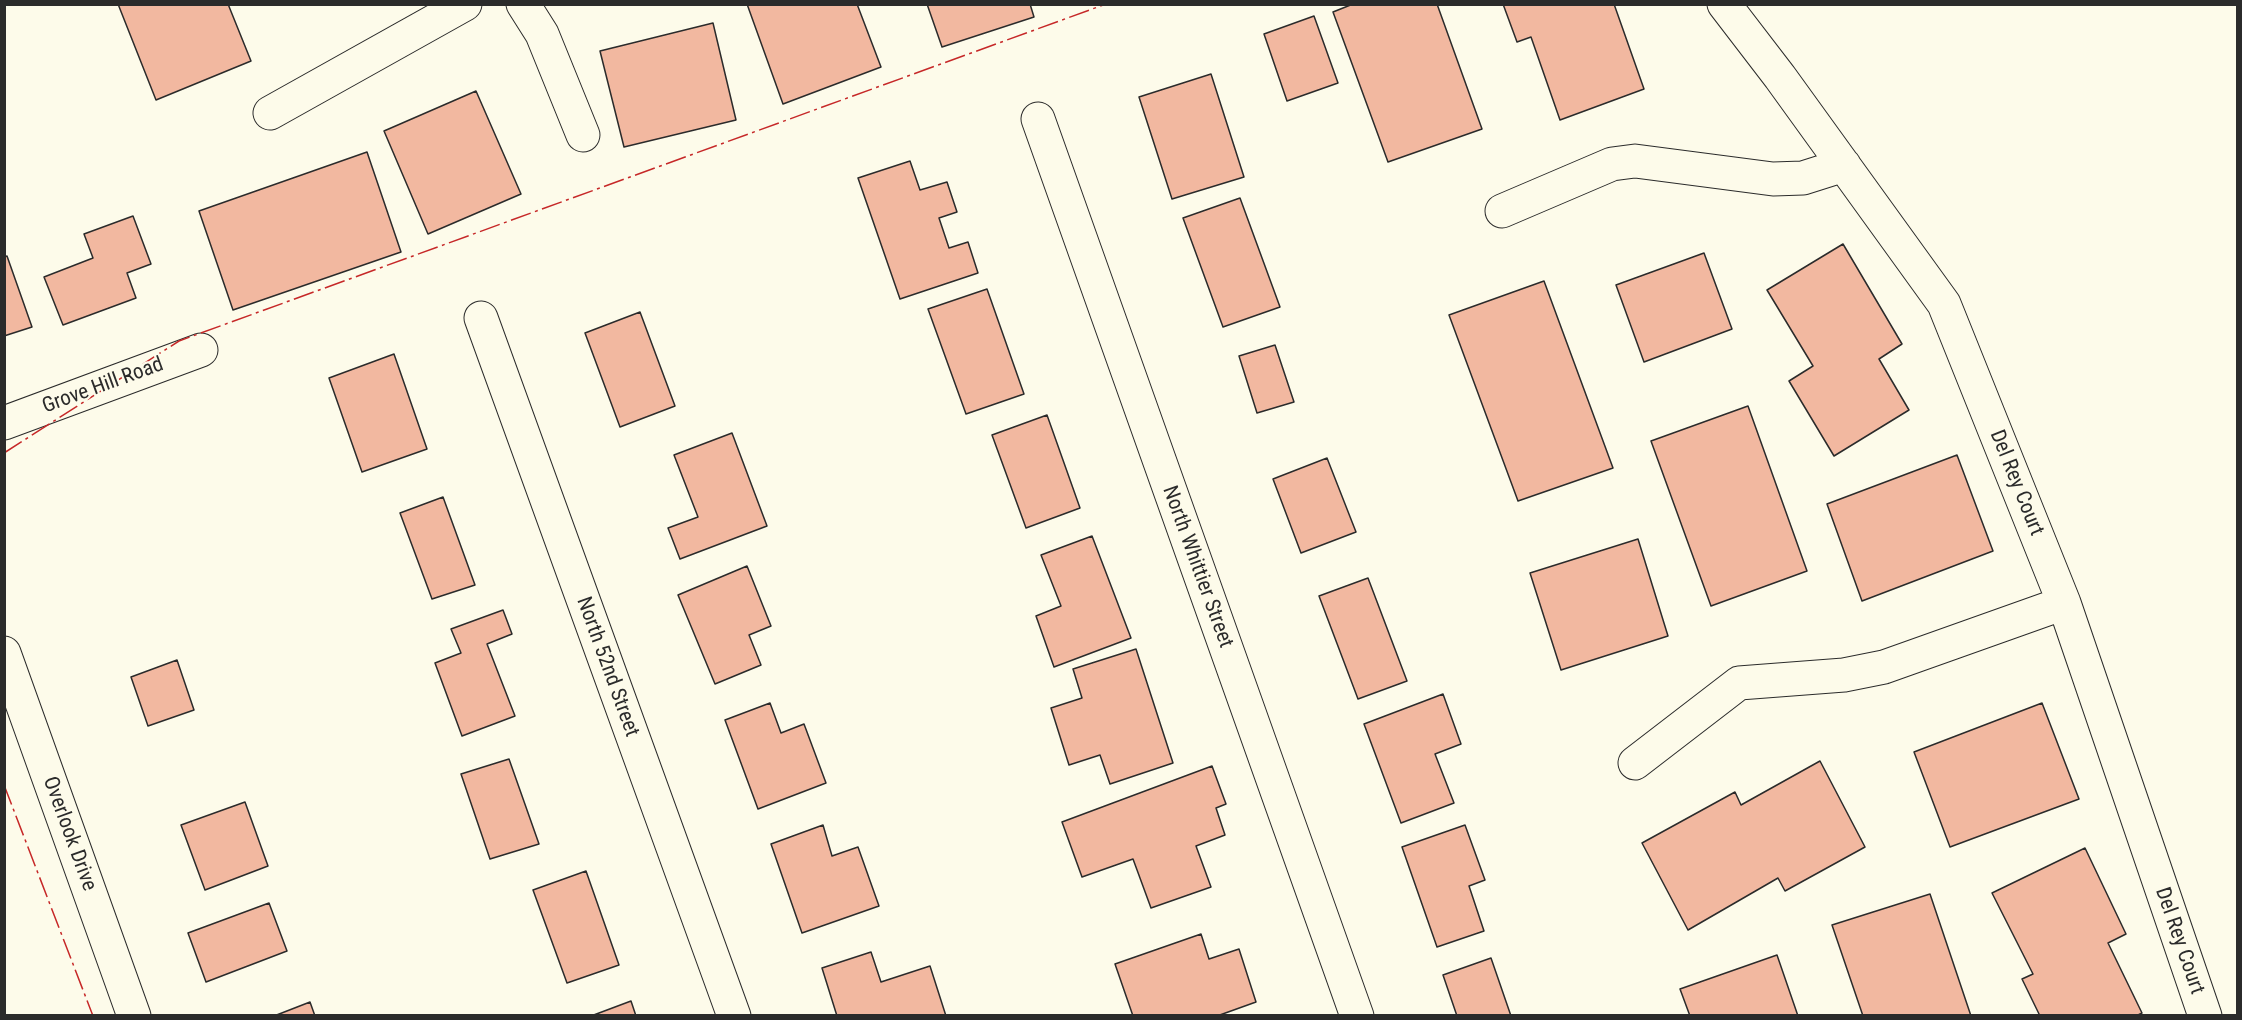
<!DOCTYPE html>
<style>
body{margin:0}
#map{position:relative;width:2242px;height:1020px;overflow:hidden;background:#fdfbea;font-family:"Roboto Condensed",sans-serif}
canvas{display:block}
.frame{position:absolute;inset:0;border:6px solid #2b2b2b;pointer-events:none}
</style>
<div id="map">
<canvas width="2242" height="1020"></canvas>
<div class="frame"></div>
</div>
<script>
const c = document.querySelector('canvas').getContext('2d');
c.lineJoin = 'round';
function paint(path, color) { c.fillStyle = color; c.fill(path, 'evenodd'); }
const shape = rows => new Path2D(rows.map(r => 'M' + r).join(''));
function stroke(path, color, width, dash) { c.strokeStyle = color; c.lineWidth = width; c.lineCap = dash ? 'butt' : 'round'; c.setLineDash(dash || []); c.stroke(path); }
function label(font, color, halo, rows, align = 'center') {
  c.font = font + ' "Roboto Condensed",sans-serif'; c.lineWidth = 4.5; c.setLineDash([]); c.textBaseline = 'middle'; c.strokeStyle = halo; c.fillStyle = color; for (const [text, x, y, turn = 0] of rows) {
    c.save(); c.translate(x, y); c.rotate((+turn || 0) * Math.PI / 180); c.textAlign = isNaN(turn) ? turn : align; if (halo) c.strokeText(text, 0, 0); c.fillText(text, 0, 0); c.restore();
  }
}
const building = shape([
 [118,4,228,4,251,61,156,100,118,4],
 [747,4,857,4,881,67,783,104,747,4],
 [927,4,1030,4,1034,17,942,47,927,4],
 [1353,4,1437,4,1482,129,1388,162,1333,12,1353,4],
 [1503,4,1614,4,1644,89,1560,120,1531,37,1517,42,1503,4],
 [1314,16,1338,83,1287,101,1264,34,1314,16],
 [713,23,736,120,624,147,600,51,713,23],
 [1211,74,1244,177,1172,199,1139,97,1211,74],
 [476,91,521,194,428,234,384,131,476,91],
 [367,152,401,252,233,310,199,211,367,152],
 [910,161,920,190,947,182,957,212,939,218,949,248,968,242,978,273,900,299,858,178,910,161],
 [1240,198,1280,307,1223,327,1183,218,1240,198],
 [133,216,151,264,127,273,136,298,63,325,44,277,93,258,84,234,133,216],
 [1843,244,1902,344,1879,359,1909,410,1834,456,1789,381,1813,366,1767,290,1843,244],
 [1704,253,1732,329,1644,362,1616,285,1704,253],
 [7,256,32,327,4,336,4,257,7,256],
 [1544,281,1613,468,1518,501,1449,315,1544,281],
 [987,289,1024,394,966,414,928,309,987,289],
 [640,312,675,406,620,427,585,333,640,312],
 [1275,345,1294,402,1257,413,1239,356,1275,345],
 [394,354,427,449,362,472,329,378,394,354],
 [1748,406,1807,571,1711,606,1651,441,1748,406],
 [1047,415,1080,508,1026,528,992,435,1047,415],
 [732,433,767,526,680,559,668,528,698,517,674,455,732,433],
 [1957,455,1993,551,1862,601,1827,504,1957,455],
 [1327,458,1356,532,1301,553,1273,479,1327,458],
 [443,497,475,585,432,599,400,513,443,497],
 [1092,536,1131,638,1054,667,1036,616,1061,606,1041,555,1092,536],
 [1638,539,1668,636,1561,670,1530,573,1638,539],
 [747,566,771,626,749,635,761,665,715,684,678,595,747,566],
 [1368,578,1407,681,1358,699,1319,596,1368,578],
 [503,610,512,634,487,644,515,716,462,736,435,663,461,653,451,629,503,610],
 [1136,649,1173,763,1110,784,1100,755,1069,765,1051,708,1082,698,1073,669,1136,649],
 [177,660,194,710,148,726,131,677,177,660],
 [1443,694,1461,744,1435,754,1454,803,1401,823,1364,724,1443,694],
 [770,703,781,733,804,724,826,783,758,809,725,720,770,703],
 [2042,703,2079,799,1950,847,1914,752,2042,703],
 [509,759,539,844,490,859,461,774,509,759],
 [1820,761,1865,847,1785,891,1778,878,1688,930,1642,843,1735,792,1741,805,1820,761],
 [1212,766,1226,804,1216,808,1225,835,1196,846,1211,887,1151,908,1133,859,1082,877,1062,822,1212,766],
 [245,802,268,866,205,890,181,825,245,802],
 [823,825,832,856,858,847,879,906,802,933,771,844,823,825],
 [1465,825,1485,880,1469,886,1484,931,1437,947,1402,847,1465,825],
 [2085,848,2126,934,2108,943,2142,1013,2136,1016,2040,1016,2022,979,2033,974,1992,893,2085,848],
 [586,871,619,965,567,983,533,890,586,871],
 [1930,894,1971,1016,1863,1016,1832,925,1930,894],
 [269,903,287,951,206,982,188,933,269,903],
 [1201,934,1209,959,1239,949,1256,1002,1217,1016,1133,1016,1115,964,1201,934],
 [871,952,881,982,930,966,946,1016,837,1016,822,968,871,952],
 [1777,955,1798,1016,1690,1016,1680,989,1777,955],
 [1491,958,1511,1016,1457,1016,1443,975,1491,958],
 [631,1001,636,1016,591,1016,631,1001],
 [310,1002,315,1016,274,1016,310,1002]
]);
const minor = shape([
 [523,4,542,34,583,135],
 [1724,4,1780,77,1944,304,2064,603,2205,1016],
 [270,113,465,4],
 [1038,119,1357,1016],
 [1502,211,1612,164,1635,161,1773,179,1803,178,1844,165],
 [481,318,734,1016],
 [4,423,201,350],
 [4,653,134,1016],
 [1635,763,1739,683,1844,675,1884,667,2064,603]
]);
const power = shape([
 [4,453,179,341,1106,4],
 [4,785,93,1016]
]);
const streetNames = [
 ["Grove Hill Road",103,386,-20],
 ["Del Rey Court",2016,483,68],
 ["North Whittier Street",1197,567,70],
 ["North 52nd Street",607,667,70],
 ["Overlook Drive",69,834,70],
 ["Del Rey Court",2179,941,71]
];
paint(building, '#f2b8a0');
stroke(building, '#2b2b2b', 1.5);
stroke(minor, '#2b2b2b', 35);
stroke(minor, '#fdfbea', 33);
stroke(power, '#c62828', 1.5, [21, 4.5, 3, 4.5]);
label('21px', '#2b2b2b', '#fdfbea', streetNames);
</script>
